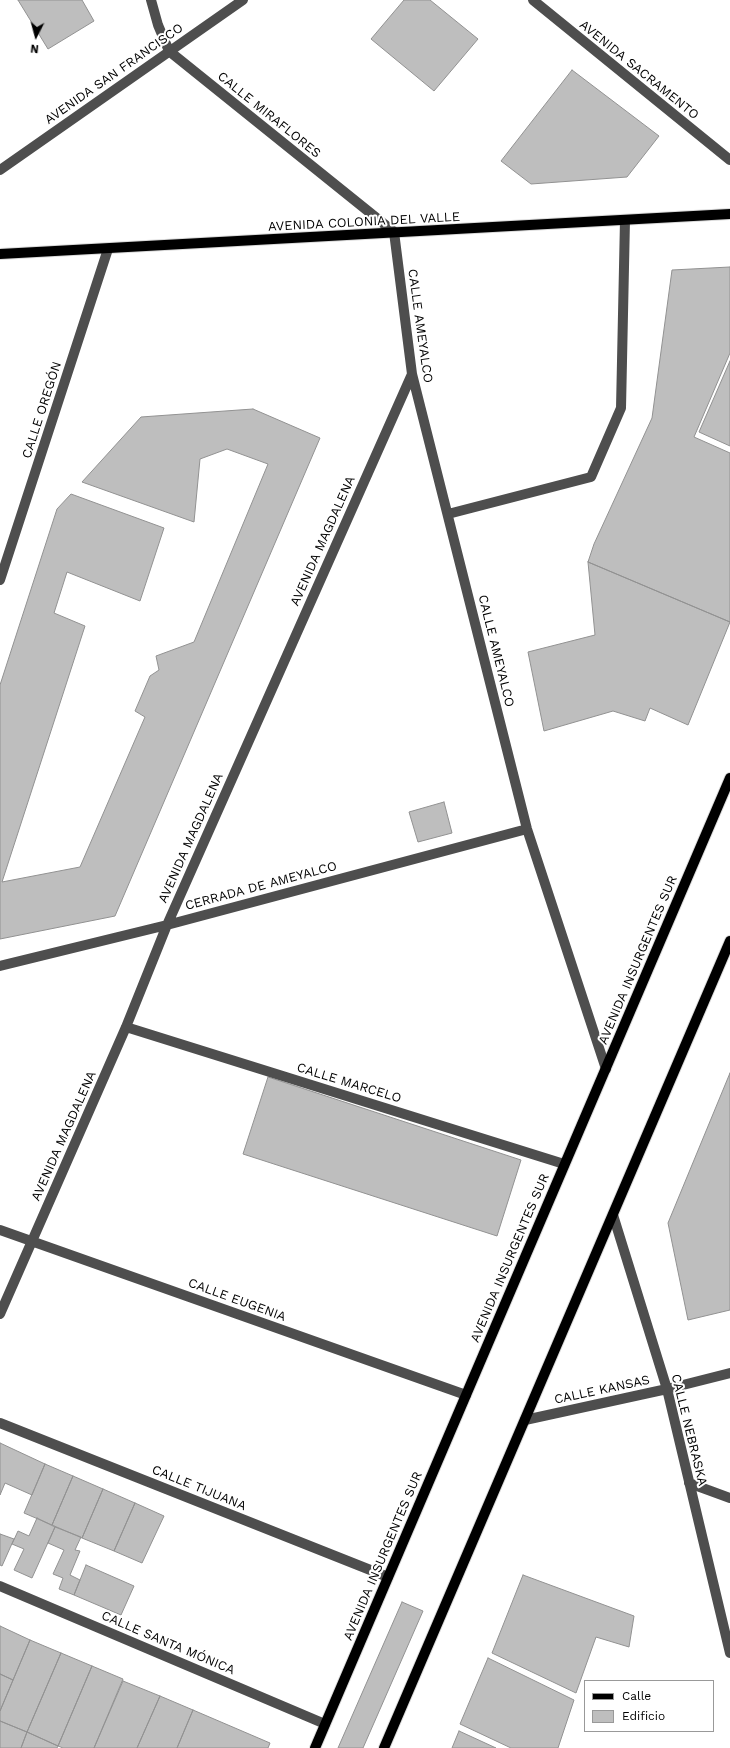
<!DOCTYPE html>
<meta charset="utf-8">
<style>
body{margin:0}
#map{position:relative;width:730px;height:1748px;overflow:hidden;background:#fff;font-family:"Work Sans",sans-serif}
canvas{display:block}
.legend{position:absolute;left:584px;top:1680px;width:130px;height:52px;box-sizing:border-box;background:#fff;border:1px solid #999;margin:0;padding:5px 7px;list-style:none;font-size:12px;color:#000}
.legend li{display:flex;align-items:center;gap:8px;height:20px}
.legend b{width:20px;border:1px solid #999}
.north{position:absolute;left:16px;top:16px;width:40px;height:40px;-webkit-text-stroke:3px #fff;paint-order:stroke;rotate:186deg;font-size:11px;font-weight:700;line-height:16px;text-align:center;color:#000}
.north::after{content:'';display:block;margin:auto;width:14px;height:18px;background:#000;clip-path:polygon(50% 0,100% 100%,50% 72%,0 100%)}
</style>
<div id="map">
<canvas width="730" height="1748"></canvas>
<ul class="legend">
<li><b style="height:5px;background:#000"></b>Calle</li>
<li><b style="height:11px;background:#bebebe"></b>Edificio</li>
</ul>
<div class="north">N</div>
</div>
<script>
const c = document.querySelector('canvas').getContext('2d');
c.lineJoin = 'round';
function paint(path, color) { c.fillStyle = color; c.fill(path, 'evenodd'); }
const shape = rows => new Path2D(rows.map(r => 'M' + r).join(''));
function stroke(path, color, width, dash) { c.strokeStyle = color; c.lineWidth = width; c.lineCap = dash ? 'butt' : 'round'; c.setLineDash(dash || []); c.stroke(path); }
function label(font, color, halo, rows, align = 'center') {
  c.font = font + ' "Work Sans",sans-serif'; c.lineWidth = 4; c.setLineDash([]); c.textBaseline = 'middle'; c.strokeStyle = halo; c.fillStyle = color; for (const [text, x, y, turn = 0] of rows) {
    c.save(); c.translate(x, y); c.rotate((+turn || 0) * Math.PI / 180); c.textAlign = isNaN(turn) ? turn : align; if (halo) c.strokeText(text, 0, 0); c.fillText(text, 0, 0); c.restore();
  }
}
const building = shape([
 [18,0,82,0,94,21,48,49,18,0],
 [404,0,430,0,478,39,434,91,371,39,404,0],
 [572,70,659,136,627,177,531,184,501,161,572,70],
 [730,267,730,353,694,437,730,453,730,622,588,562,594,544,652,418,672,270,730,267],
 [730,361,730,446,699,432,730,361],
 [253,409,320,438,115,916,0,939,0,685,57,509,71,494,164,528,140,601,67,572,54,613,85,626,2,882,80,867,145,717,135,711,150,676,159,670,156,656,194,642,268,464,227,449,200,459,194,522,82,482,141,417,253,409],
 [588,562,730,622,688,725,650,708,645,721,613,711,544,731,528,652,595,635,588,562],
 [444,802,452,833,418,842,409,812,444,802],
 [730,1073,730,1310,688,1320,668,1223,730,1073],
 [268,1077,521,1160,497,1236,243,1154,268,1077],
 [0,1443,45,1464,32,1495,5,1483,0,1495,0,1443],
 [45,1464,73,1476,52,1525,24,1513,45,1464],
 [73,1476,103,1489,82,1538,52,1525,73,1476],
 [103,1489,135,1503,114,1551,82,1538,103,1489],
 [135,1503,164,1516,142,1563,114,1551,135,1503],
 [37,1518,55,1527,32,1578,14,1570,24,1549,12,1544,18,1531,29,1536,37,1518],
 [55,1527,81,1537,75,1550,80,1551,70,1575,80,1580,74,1595,59,1589,63,1578,53,1574,64,1550,48,1543,55,1527],
 [0,1534,14,1539,2,1566,0,1565,0,1534],
 [86,1565,134,1586,121,1615,74,1595,86,1565],
 [523,1575,634,1616,629,1647,596,1637,576,1693,492,1653,523,1575],
 [402,1602,423,1611,363,1748,338,1748,402,1602],
 [0,1626,30,1640,13,1680,0,1674,0,1626],
 [30,1640,61,1653,27,1732,0,1721,0,1711,30,1640],
 [61,1653,92,1666,58,1746,27,1732,61,1653],
 [488,1658,574,1700,558,1748,511,1748,460,1724,488,1658],
 [92,1666,123,1679,94,1748,63,1748,58,1746,92,1666],
 [0,1674,13,1680,0,1711,0,1674],
 [123,1681,160,1696,137,1748,94,1748,123,1681],
 [160,1696,193,1710,177,1748,137,1748,160,1696],
 [193,1710,270,1743,268,1748,177,1748,193,1710],
 [0,1721,27,1732,21,1748,0,1748,0,1721],
 [459,1731,496,1748,452,1748,459,1731],
 [27,1732,58,1746,57,1748,21,1748,27,1732]
]);
const minor = shape([
 [151,0,158,25,169,51,394,232,412,374,527,829,606,1069],
 [533,0,730,160],
 [0,170,243,0],
 [448,514,591,477,621,408,625,220],
 [0,580,108,249],
 [0,966,167,925,527,829],
 [126,1027,564,1164],
 [613,1215,667,1389,730,1653],
 [0,1230,466,1395],
 [0,1314,126,1027,167,925,412,374],
 [525,1420,667,1389,730,1373],
 [0,1423,388,1577],
 [689,1483,730,1498],
 [0,1586,325,1724]
]);
const major = shape([
 [0,254,730,214],
 [315,1748,730,778],
 [384,1748,730,941]
]);
const streetNames = [
 ["AVENIDA SACRAMENTO",639,70,39],
 ["AVENIDA SAN FRANCISCO",114,74,-35],
 ["CALLE MIRAFLORES",269,115,39],
 ["AVENIDA COLONIA DEL VALLE",364,222,-3],
 ["CALLE AMEYALCO",420,326,82],
 ["CALLE OREGÓN",42,410,-72],
 ["AVENIDA MAGDALENA",323,541,-66],
 ["CALLE AMEYALCO",496,651,76],
 ["AVENIDA MAGDALENA",191,838,-66],
 ["CERRADA DE AMEYALCO",261,886,-15],
 ["AVENIDA INSURGENTES SUR",638,960,-67],
 ["CALLE MARCELO",349,1083,17],
 ["AVENIDA MAGDALENA",64,1136,-66],
 ["AVENIDA INSURGENTES SUR",510,1258,-67],
 ["CALLE EUGENIA",237,1300,20],
 ["CALLE KANSAS",602,1390,-12],
 ["CALLE NEBRASKA",689,1430,76],
 ["CALLE TIJUANA",199,1488,22],
 ["AVENIDA INSURGENTES SUR",383,1556,-67],
 ["CALLE SANTA MÓNICA",168,1643,23]
];
paint(building, '#bebebe');
stroke(building, '#929292', 1);
stroke(major, '#dbdbdb', 12);
stroke(minor, '#4e4e4e', 10);
stroke(major, '#000', 10);
label('13px', '#000', '#fff', streetNames);
</script>
